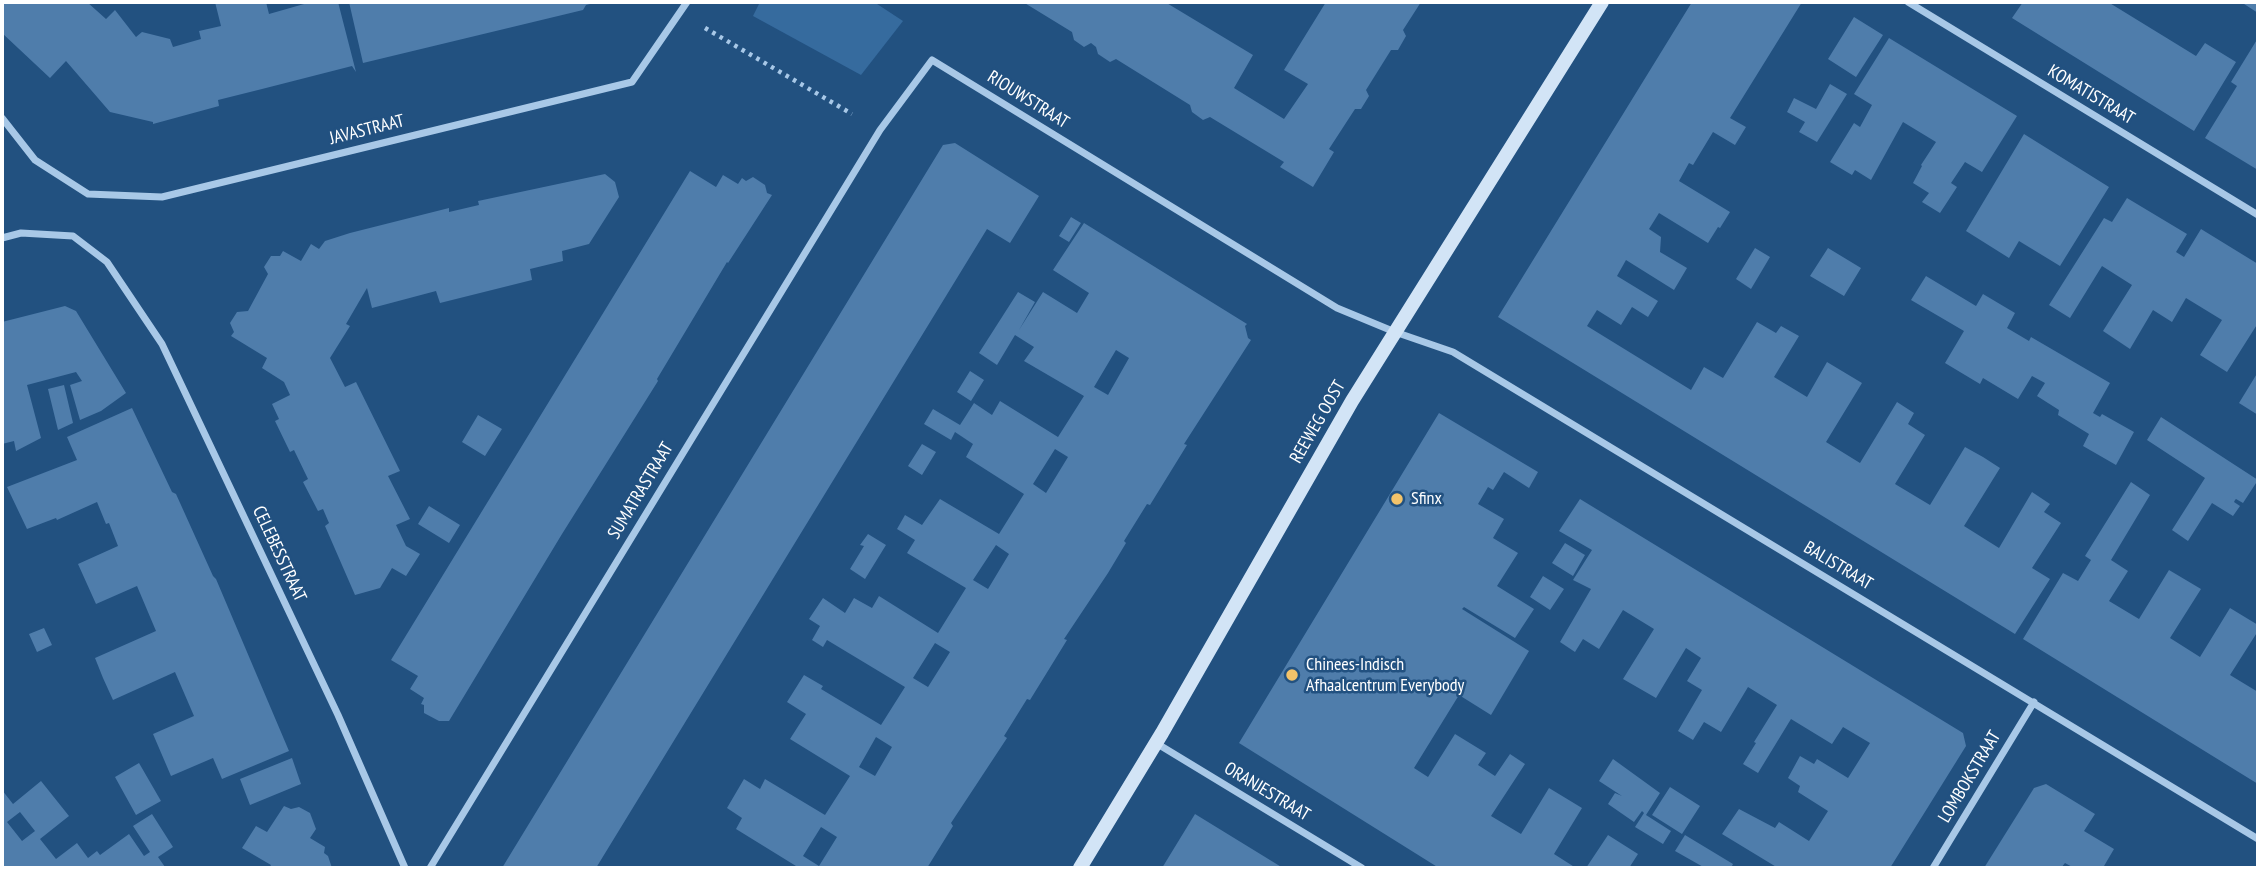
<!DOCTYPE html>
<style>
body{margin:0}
#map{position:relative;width:2260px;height:870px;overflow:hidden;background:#225180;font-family:"PT Sans Narrow",sans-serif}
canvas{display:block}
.frame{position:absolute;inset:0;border:4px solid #fff;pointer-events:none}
</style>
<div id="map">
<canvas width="2260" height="870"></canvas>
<div class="frame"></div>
</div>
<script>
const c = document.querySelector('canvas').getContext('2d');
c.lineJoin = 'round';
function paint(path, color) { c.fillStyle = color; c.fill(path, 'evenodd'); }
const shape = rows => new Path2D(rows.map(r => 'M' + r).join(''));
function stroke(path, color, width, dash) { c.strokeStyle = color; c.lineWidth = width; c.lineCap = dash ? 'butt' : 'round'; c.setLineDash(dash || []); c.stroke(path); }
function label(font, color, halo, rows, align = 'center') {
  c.font = font + ' "PT Sans Narrow",sans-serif'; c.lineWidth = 5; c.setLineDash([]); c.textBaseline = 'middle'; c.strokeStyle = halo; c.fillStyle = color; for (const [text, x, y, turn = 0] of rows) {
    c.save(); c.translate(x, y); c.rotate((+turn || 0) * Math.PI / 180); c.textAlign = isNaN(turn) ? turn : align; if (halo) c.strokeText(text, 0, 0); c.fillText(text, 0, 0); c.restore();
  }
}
const green = shape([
 [760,2,874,2,903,21,861,75,753,16]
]);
const building = shape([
 [2,2,87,2,106,19,115,10,136,37,142,32,170,39,173,47,201,39,199,31,221,26,215,2,266,2,269,14,311,2,338,2,356,72,352,66,262,89,218,100,219,106,153,124,153,122,110,112,66,61,50,78,2,33],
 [349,2,594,2,594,3,586,5,583,10,363,63],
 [1023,2,1165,2,1253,55,1234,88,1284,119,1308,84,1284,70,1326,2,1421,2,1403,30,1406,36,1398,50,1391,50,1366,90,1369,96,1361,109,1355,109,1329,149,1334,152,1313,187,1280,167,1284,162,1210,117,1203,120,1192,112,1190,105,1116,59,1110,62,1098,54,1096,47,1091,43,1084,47,1074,40,1072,32],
 [1692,2,1802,2,1730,118,1746,127,1735,145,1713,132,1693,165,1689,163,1679,181,1730,212,1720,228,1718,227,1708,243,1659,213,1649,229,1661,237,1660,252,1687,268,1674,290,1626,260,1617,276,1658,301,1648,317,1632,307,1621,325,1597,310,1587,326,1691,390,1704,367,1723,378,1757,322,1776,333,1781,326,1799,336,1774,377,1807,397,1827,362,1862,383,1826,442,1860,463,1897,402,1914,413,1908,424,1925,435,1895,484,1930,505,1965,447,1983,457,2000,468,1964,526,1999,548,2032,492,2050,504,2044,512,2061,523,2032,568,2050,579,2015,634,1498,317],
 [2023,2,2108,2,2196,56,2205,43,2236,62,2194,131,2012,18],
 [2241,2,2258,2,2258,13],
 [1854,17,1883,35,1856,77,1828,59],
 [1889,38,2017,116,1982,172,1965,162,1951,183,1957,187,1940,213,1922,202,1929,193,1913,183,1922,166,1921,165,1936,142,1903,122,1871,180,1855,170,1852,175,1830,162,1854,123,1860,127,1872,105,1854,94],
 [2258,38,2257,83,2258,170,2205,138,2237,86,2231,82],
 [1830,84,1847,94,1817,142,1799,132,1805,122,1787,112,1794,98,1816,109],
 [2024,134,2109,187,2060,266,2019,241,2009,258,1966,231],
 [955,143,1039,196,1010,243,987,229,596,868,502,868,943,145],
 [690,171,716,187,723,175,738,184,742,178,746,181,753,177,765,185,767,193,772,195,728,263,727,262,657,379,658,381,562,534,449,721,439,721,424,713,424,705,421,704,424,698,410,689,418,676,391,660],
 [605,174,615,182,619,197,589,244,562,251,563,261,530,269,532,280,440,303,436,291,372,308,367,288,346,324,350,326,330,358,345,387,356,382,400,471,388,476,410,519,396,525,406,546,420,554,406,576,392,568,380,588,355,595,325,526,329,523,323,509,318,511,303,482,308,479,294,450,290,452,275,421,279,419,272,404,290,395,284,382,262,368,267,358,231,336,234,332,230,323,237,312,248,311,268,274,264,267,271,256,280,256,283,251,301,261,311,244,319,249,325,241,350,233,449,208,449,212,479,205,478,201],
 [2127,198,2187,234,2176,252,2184,257,2201,229,2258,264,2258,323,2227,372,2200,355,2222,320,2186,298,2172,322,2153,310,2130,349,2103,331,2132,285,2102,266,2070,318,2049,305,2104,218,2112,222],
 [1071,217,1081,223,1069,242,1059,236],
 [1084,223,1247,324,1245,326,1248,338,1251,340,1184,444,1187,445,1150,505,1147,504,1124,541,1126,543,1108,573,1064,639,1067,640,1030,700,1027,699,1004,736,1007,738,951,823,953,826,927,868,794,868,796,866,736,829,742,818,727,808,744,779,760,789,765,779,825,815,850,776,790,739,806,714,787,702,804,675,823,686,821,689,881,725,905,687,827,640,823,647,812,640,820,626,809,619,823,598,845,613,854,598,872,608,879,596,938,633,966,588,907,553,915,540,897,529,905,515,922,525,940,499,999,534,1024,494,966,457,973,444,955,432,951,440,924,424,933,409,960,425,974,403,992,415,1000,401,1058,437,1084,396,1024,361,1034,347,1015,335,997,365,979,353,1018,292,1035,302,1019,330,1043,292,1077,313,1089,293,1053,270],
 [1116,350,1129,358,1108,395,1094,387],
 [1055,449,1068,457,1046,493,1033,484],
 [996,545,1009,554,988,589,973,580],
 [935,643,950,652,928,687,913,678],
 [876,737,892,747,875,776,859,767],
 [821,827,837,837,819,866,803,856],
 [1755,248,1770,257,1751,289,1736,279],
 [1828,248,1861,268,1844,296,1810,276],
 [1926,276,1976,306,1983,294,2015,313,2007,328,2029,341,2031,337,2110,383,2093,413,2100,417,2102,414,2134,432,2116,465,2083,446,2089,434,2058,415,2059,410,2037,396,2045,383,2032,376,2018,399,1983,378,1980,384,1945,363,1964,331,1911,300],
 [65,306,76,311,126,393,101,411,80,420,70,385,82,381,76,372,27,385,41,438,16,451,14,441,2,444,2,322],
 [970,371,984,380,971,401,957,392],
 [2258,372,2258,415,2239,403],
 [64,385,73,423,58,430,48,389],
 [132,408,172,492,176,494,213,576,216,579,289,751,222,779,213,758,171,776,153,734,194,716,175,672,113,700,103,678,95,658,156,631,137,586,96,604,78,564,118,546,109,523,106,524,97,502,57,520,56,518,27,529,7,487,77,460,67,437],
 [1439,413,1538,472,1529,488,1504,472,1493,490,1488,487,1478,504,1504,519,1493,538,1518,553,1497,586,1534,609,1515,638,1464,607,1462,609,1529,651,1491,715,1459,695,1414,768,1428,777,1455,734,1486,753,1478,765,1495,776,1510,754,1525,764,1491,816,1521,834,1549,788,1582,808,1554,854,1576,868,1439,868,1239,743],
 [478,415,502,429,485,456,462,442],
 [2161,417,2258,480,2243,503,2236,499,2235,500,2234,502,2240,506,2233,516,2212,503,2188,541,2172,530,2205,478,2147,440],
 [922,444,936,452,922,475,908,466],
 [2131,482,2150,495,2111,560,2128,571,2109,601,2139,619,2169,570,2201,589,2170,638,2200,657,2230,608,2258,625,2258,631,2230,675,2258,692,2258,784,2023,639,2063,573,2078,581,2091,560,2085,556],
 [1580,499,1963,733,1966,746,1890,868,1778,868,1722,834,1739,809,1775,828,1779,822,1809,841,1828,811,1798,792,1800,786,1788,778,1800,756,1814,764,1817,759,1848,778,1870,743,1843,727,1832,744,1791,719,1758,773,1743,764,1756,743,1754,742,1777,705,1748,687,1721,732,1704,722,1693,740,1678,731,1702,690,1687,681,1701,658,1686,648,1656,698,1623,679,1654,629,1623,610,1599,649,1583,639,1575,652,1560,642,1591,589,1573,580,1592,550,1559,531],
 [429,506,460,525,449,543,418,524],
 [868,534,886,545,865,579,850,569,864,546,860,545],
 [1565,543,1585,555,1573,576,1552,563],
 [1543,576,1564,589,1550,610,1530,597],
 [44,628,52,645,37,652,29,634],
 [292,758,301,784,250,805,240,779],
 [1613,759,1660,793,1646,815,1671,831,1663,844,1635,827,1644,813,1642,811,1634,822,1608,804,1615,793,1622,796,1599,781],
 [139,763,161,801,136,815,115,777],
 [41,781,69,816,40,839,56,859,77,843,88,858,97,851,100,855,129,834,144,856,150,852,133,826,152,814,173,847,158,857,165,867,2,868,2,790,13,804],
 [20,812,35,831,22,841,7,822],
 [2046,784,2095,814,2084,831,2114,849,2104,866,2107,868,2074,868,2065,863,2061,868,1984,868,2034,788],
 [1670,787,1700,806,1682,834,1652,815],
 [284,806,291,809,299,807,310,813,316,829,310,838,325,847,324,853,328,856,332,868,269,868,271,865,242,848,256,826,267,832],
 [1195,814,1283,868,1162,868],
 [1608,835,1638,854,1629,868,1586,868],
 [1685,835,1733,864,1731,868,1705,868,1675,851]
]);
const path = shape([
 [705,28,852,114]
]);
const street = shape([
 [1908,2,2258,215],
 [2,118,35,160,88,194,162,197,632,82,687,2],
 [2,238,21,233,73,236,107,262,162,344,338,715,405,868],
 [1156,743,1362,868],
 [430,868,880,130,932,60,1337,308,1395,332,1453,352,2258,839],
 [1933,868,2034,702]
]);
const secondary = shape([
 [1080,868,1162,733,1352,401,1602,2]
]);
const markers = [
 [1397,499,7,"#f3c36a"],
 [1292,675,7,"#f3c36a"]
];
const streetNames = [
 ["KOMATISTRAAT",2091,95,31],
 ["RIOUWSTRAAT",1028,100,32],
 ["JAVASTRAAT",367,130,-14],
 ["REEWEG OOST",1318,422,-60],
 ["SUMATRASTRAAT",641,491,-59],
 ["CELEBESSTRAAT",279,554,65],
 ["BALISTRAAT",1838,566,31],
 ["LOMBOKSTRAAT",1970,777,-59],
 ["ORANJESTRAAT",1267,792,31]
];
const poiNames = [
 ["Sfinx",1411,499],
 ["Chinees-Indisch",1306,665],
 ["Afhaalcentrum Everybody",1306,686]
];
paint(green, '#366b9e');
paint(building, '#4f7dab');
stroke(path, '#a8c8e7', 4.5, [3.5, 5]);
stroke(street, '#a8c8e7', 7);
stroke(secondary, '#d2e4f6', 14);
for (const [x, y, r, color] of markers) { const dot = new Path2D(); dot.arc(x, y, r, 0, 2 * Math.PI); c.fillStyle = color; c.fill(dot); stroke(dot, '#225180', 2.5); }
label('18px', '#fff', '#225180', streetNames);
label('18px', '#fff', '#225180', poiNames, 'left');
</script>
